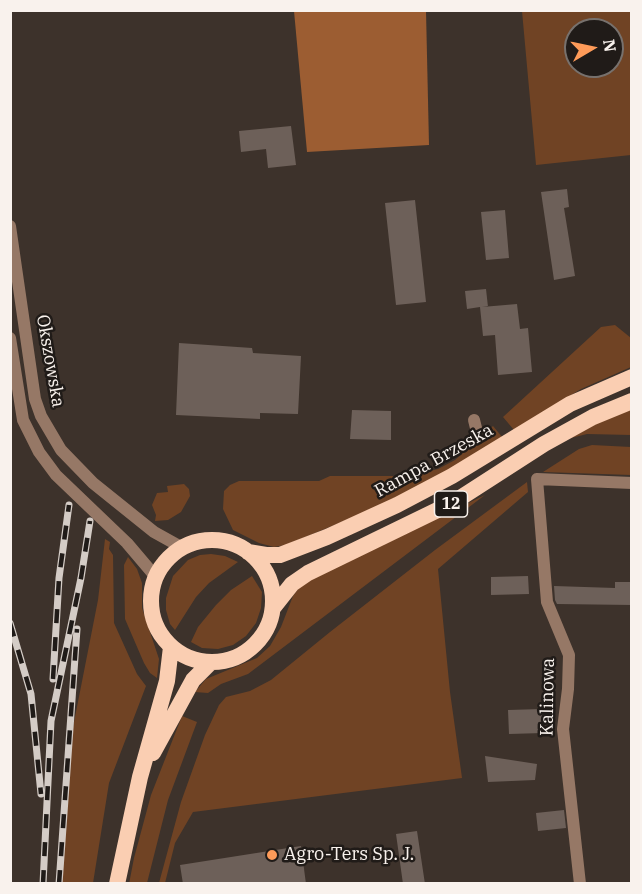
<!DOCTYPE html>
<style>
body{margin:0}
#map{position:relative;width:642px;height:894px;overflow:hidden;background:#3d322b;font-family:"IBM Plex Serif",serif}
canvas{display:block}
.frame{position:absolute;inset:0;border:12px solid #f9f2ed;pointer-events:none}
.north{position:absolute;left:564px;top:18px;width:60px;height:60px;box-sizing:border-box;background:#201b18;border:2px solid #77716d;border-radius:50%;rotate:81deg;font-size:16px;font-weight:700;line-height:24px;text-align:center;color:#f9f2ed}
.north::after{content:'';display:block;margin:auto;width:21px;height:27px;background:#fe9b59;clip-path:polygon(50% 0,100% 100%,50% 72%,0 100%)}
</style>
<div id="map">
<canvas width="642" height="894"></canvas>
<div class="frame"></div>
<div class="north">N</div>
</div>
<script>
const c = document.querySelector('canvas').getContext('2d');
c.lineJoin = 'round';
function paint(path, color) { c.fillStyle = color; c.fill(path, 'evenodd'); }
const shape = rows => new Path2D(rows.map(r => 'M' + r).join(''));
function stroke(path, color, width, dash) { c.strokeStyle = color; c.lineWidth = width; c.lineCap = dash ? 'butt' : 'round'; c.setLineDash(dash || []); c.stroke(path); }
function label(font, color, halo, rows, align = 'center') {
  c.font = font + ' "IBM Plex Serif",serif'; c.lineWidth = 5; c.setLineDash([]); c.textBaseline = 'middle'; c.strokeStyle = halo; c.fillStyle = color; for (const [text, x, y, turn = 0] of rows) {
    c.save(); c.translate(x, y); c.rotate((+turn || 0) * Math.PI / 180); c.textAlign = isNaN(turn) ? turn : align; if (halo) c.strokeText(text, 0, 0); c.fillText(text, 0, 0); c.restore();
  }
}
const green = shape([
 [522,11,631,11,631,155,536,165],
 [576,30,612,30,612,66,576,66],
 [615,325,631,338,631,367,581,389,514,430,503,417,601,327],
 [631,407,631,435,587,434,571,438,617,412],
 [493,426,503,438,409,494,286,545,274,547,259,543,233,530,223,509,224,491,230,485,239,481,319,481,330,476,399,476,418,474,438,469,455,460],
 [592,445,631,447,631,475,543,472,579,449],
 [527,482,528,492,438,569,450,692,462,778,193,812,175,843,165,883,159,883,181,802,205,735,219,705,226,697,250,691,271,680,330,632,435,550],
 [184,484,189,489,190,496,181,512,168,520,155,521,156,515,152,505,157,493,168,492,167,486],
 [485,495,248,674,221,684,208,693,195,692,206,679,257,658,270,646,281,627,293,596,298,589,314,577],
 [105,539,110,542,109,549,113,555,114,623,137,674,146,686,109,783,93,883,58,883,64,773,98,600],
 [211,554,225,556,238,562,209,583,196,597,175,630,170,624,166,610,166,598,173,576,188,560,200,555],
 [128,557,137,569,142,583,142,608,159,659,157,678,150,673,144,663,125,619,124,565],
 [252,576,262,592,261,608,256,623,246,636,233,645,218,649,202,648,191,642,198,627,216,605,231,590],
 [182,716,197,722,168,800,147,883,129,884,134,858,151,795]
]);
const forest = shape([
 [294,11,426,11,429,145,307,152]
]);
const building = shape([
 [291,126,296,165,268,168,266,149,241,152,239,131],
 [567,189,569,207,564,208,575,276,554,280,541,192],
 [415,200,426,302,396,305,385,203],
 [505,210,509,258,486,260,481,212],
 [486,289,488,307,482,307,517,304,520,329,528,328,532,372,498,375,495,335,483,336,480,307,467,309,465,291],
 [179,343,252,348,253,353,301,356,298,414,260,413,260,419,176,415],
 [352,410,391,411,391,440,350,439],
 [528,576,529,594,491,595,491,577],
 [615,582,632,582,632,605,557,604,555,600,554,586,615,588],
 [542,709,543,733,509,734,508,710],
 [485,756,537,764,535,780,488,782],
 [564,810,566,828,538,831,536,813],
 [417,831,425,884,403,884,396,834],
 [301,846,306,884,183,884,180,865]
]);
const minor = shape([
 [474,420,477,432],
 [580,884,563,729,568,689,569,655,547,602,537,479,632,483]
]);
const tertiary = shape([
 [10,226,35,399,41,416,61,450,93,483,154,532,181,547],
 [10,338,23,420,39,452,56,475,127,543,155,576]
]);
const trunk = shape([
 '151 601a61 61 0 1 1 122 0a61 61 0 1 1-122 0Z',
 [248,552,266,555,280,555,327,537,397,505,452,476,570,404,632,377],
 [273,608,292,584,308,573,454,502,544,444,593,417,632,401],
 [153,753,193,680,210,663],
 [117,884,140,777,167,681,171,647]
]);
const rail = shape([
 [10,623,31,694,41,794],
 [53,679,59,578,69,505],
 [43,884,51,721,81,578,90,521],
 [59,884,77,629]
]);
const markers = [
 [272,855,6,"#fe9b59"]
];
const shields = [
 [451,504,33]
];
const shieldNames = [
 ["12",451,504]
];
const streetNames = [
 ["Okszowska",50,361,80],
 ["Rampa Brzeska",434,461,-29],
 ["Kalinowa",548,697,-89]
];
const poiNames = [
 ["Agro-Ters Sp. J.",284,855]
];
paint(green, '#704324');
paint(forest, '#9c5d32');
paint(building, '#6d6059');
stroke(minor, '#967866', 12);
stroke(tertiary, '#967866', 12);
stroke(trunk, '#faceb2', 16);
stroke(rail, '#d4ccc6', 7);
stroke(rail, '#201b18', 4.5, [14]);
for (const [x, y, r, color] of markers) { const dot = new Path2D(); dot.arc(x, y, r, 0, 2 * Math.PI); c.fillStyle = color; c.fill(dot); stroke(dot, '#201b18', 2); }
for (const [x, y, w] of shields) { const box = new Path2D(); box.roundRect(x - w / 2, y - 13, w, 26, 4.5); c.fillStyle = '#201b18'; c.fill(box); stroke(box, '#f9f2ed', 1.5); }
label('bold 16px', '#f9f2ed', null, shieldNames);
label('18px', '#f9f2ed', '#201b18', streetNames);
label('18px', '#f9f2ed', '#201b18', poiNames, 'left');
</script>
